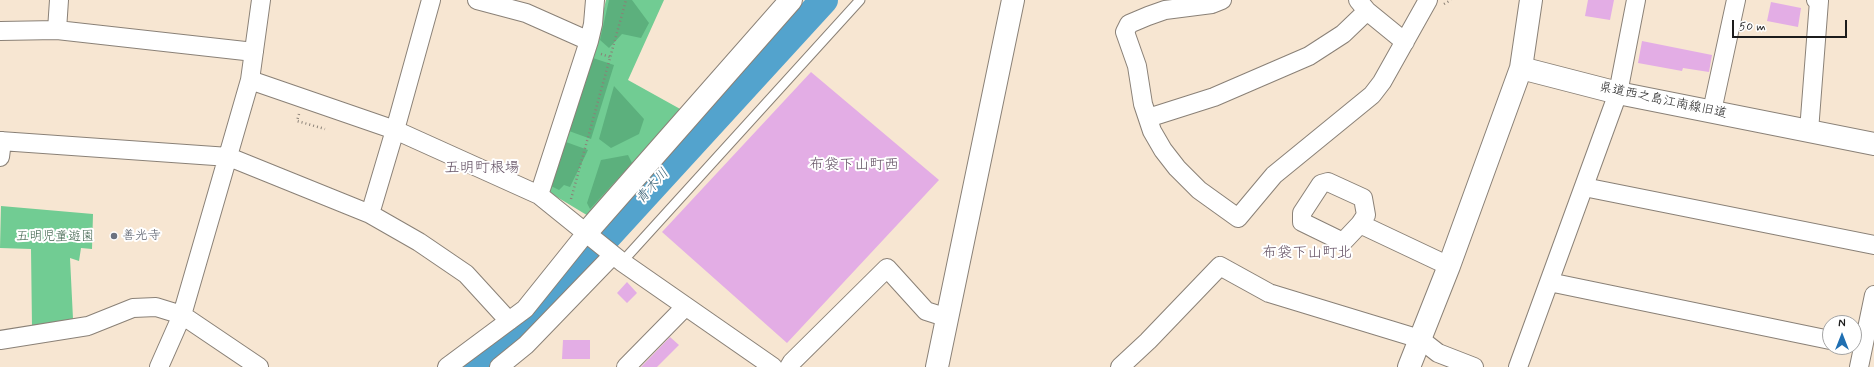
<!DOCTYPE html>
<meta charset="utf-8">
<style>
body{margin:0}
#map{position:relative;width:1874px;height:367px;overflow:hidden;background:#f7e6d2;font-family:Mynerve,sans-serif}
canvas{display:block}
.north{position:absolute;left:1822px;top:315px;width:40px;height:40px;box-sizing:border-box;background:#fff;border:1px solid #a4a4a4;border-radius:50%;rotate:0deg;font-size:11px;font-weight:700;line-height:16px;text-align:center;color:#1c1c1c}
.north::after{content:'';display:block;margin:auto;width:14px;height:18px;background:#1f6fb2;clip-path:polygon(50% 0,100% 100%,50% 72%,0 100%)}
.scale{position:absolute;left:1732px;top:20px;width:115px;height:18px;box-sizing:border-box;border:2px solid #1c1c1c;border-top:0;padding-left:5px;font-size:12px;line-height:14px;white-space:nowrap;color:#1c1c1c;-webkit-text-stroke:3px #fff;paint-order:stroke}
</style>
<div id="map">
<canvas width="1874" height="367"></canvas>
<div class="north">N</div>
<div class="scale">50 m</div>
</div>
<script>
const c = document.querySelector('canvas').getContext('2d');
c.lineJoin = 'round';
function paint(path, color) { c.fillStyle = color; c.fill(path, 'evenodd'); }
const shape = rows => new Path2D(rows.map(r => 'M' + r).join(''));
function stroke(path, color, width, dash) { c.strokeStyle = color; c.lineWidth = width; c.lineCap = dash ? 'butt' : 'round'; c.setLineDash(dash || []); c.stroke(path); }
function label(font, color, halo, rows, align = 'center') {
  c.font = font + ' Mynerve,"Klee One",sans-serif'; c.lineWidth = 4; c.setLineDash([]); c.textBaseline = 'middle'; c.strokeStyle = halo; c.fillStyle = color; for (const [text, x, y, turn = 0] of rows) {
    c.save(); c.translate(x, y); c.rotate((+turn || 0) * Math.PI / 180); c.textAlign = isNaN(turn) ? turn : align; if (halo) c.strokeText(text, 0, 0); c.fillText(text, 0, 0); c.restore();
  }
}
const green = shape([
 [606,0,664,0,628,80,682,110,590,217,547,191,598,33],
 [1,206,93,214,92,249,81,248,79,261,70,258,73,319,32,327,31,249,0,248]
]);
const forest = shape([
 [609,0,632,0,649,23,641,38,622,34,609,48,600,40],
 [593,58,614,65,591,139,569,131],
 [614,86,644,119,639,134,611,148,599,139],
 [566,142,588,150,570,187,564,185,559,190,551,186],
 [628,155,632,163,590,209,587,203,601,160]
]);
const river = shape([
 [475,367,518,334,824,0]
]);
const building = shape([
 [1588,0,1614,0,1610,20,1585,16],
 [1771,2,1801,8,1798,27,1767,21],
 [1642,41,1712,55,1709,72,1683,68,1682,71,1638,63],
 [811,72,939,180,787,343,662,232],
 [627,282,637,293,627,303,617,293],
 [670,337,679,345,657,367,641,367],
 [563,340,590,340,590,359,562,359]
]);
const path = shape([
 [1444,4,1451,0],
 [601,54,610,57],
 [299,114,297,121,325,129],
 [571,199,626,0]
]);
const lane = shape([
 [622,262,860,0]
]);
const street = shape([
 [477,0,526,13,589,41],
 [1222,0,1212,4,1165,10,1148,16,1129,24,1125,32,1137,66,1143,104,1152,131,1163,150,1177,168,1199,190,1238,218,1274,175,1372,95,1382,82,1428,0],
 [1358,0,1367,11,1405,42],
 [57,30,59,0],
 [0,31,57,30,254,52],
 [250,80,395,130,539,195,622,262,773,367],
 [1712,111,1736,0],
 [1148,118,1214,97,1309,56,1343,34,1367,11],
 [1809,131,1819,1,1816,0],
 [0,141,229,157,370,214,419,242,466,274,509,321],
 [0,157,2,141],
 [1584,187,1874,245],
 [539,195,589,41,593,24,595,0],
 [370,214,395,130,431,0],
 [1360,224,1366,215,1363,198,1328,182,1321,184,1302,213,1302,222,1343,242,1360,224,1449,266],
 [1549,282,1830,340],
 [0,340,88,326,133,308,156,307,182,315,259,367],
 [159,367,182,315,250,80,261,0],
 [447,367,525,309,586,233],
 [499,367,526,345,613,255],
 [626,367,685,307],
 [789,367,792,362,887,268,926,311,948,318],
 [1120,367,1148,341,1220,266,1269,293,1420,339,1438,353,1474,367],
 [1518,367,1618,93,1636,0],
 [1859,367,1874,295]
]);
const secondary = shape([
 [1521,68,1618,93,1874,144],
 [586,233,791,0],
 [937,367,1013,0],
 [1409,367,1449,266,1521,68,1531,0]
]);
const markers = [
 [114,236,4,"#6b7280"]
];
const streetNames = [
 ["県道西之島江南線旧道",1663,101,12]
];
const worshipNames = [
 ["善光寺",122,236]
];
const parkNames = [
 ["五明児童遊園",55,237]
];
const waterNames = [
 ["青木川",653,187,-48]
];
const quarterNames = [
 ["布袋下山町西",854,166],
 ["五明町根場",482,169],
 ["布袋下山町北",1307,254]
];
paint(green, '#71cc93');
paint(forest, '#5cb07d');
stroke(river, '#53a3cd', 28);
paint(building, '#e3ade5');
stroke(lane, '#8a8177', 11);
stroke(street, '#8a8177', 20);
stroke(secondary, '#8a8177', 24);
stroke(path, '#8a8177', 2.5, [1, 3]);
stroke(lane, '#fff', 9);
stroke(street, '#fff', 18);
stroke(secondary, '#fff', 22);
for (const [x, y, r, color] of markers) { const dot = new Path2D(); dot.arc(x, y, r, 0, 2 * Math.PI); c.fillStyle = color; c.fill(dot); stroke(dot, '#fff', 1.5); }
label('13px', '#1c1c1c', '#fff', streetNames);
label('13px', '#5b616d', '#fff', worshipNames, 'left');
label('13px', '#3e624c', '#fff', parkNames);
label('italic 14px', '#386074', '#fff', waterNames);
label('15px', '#624f62', '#fff', quarterNames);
</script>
